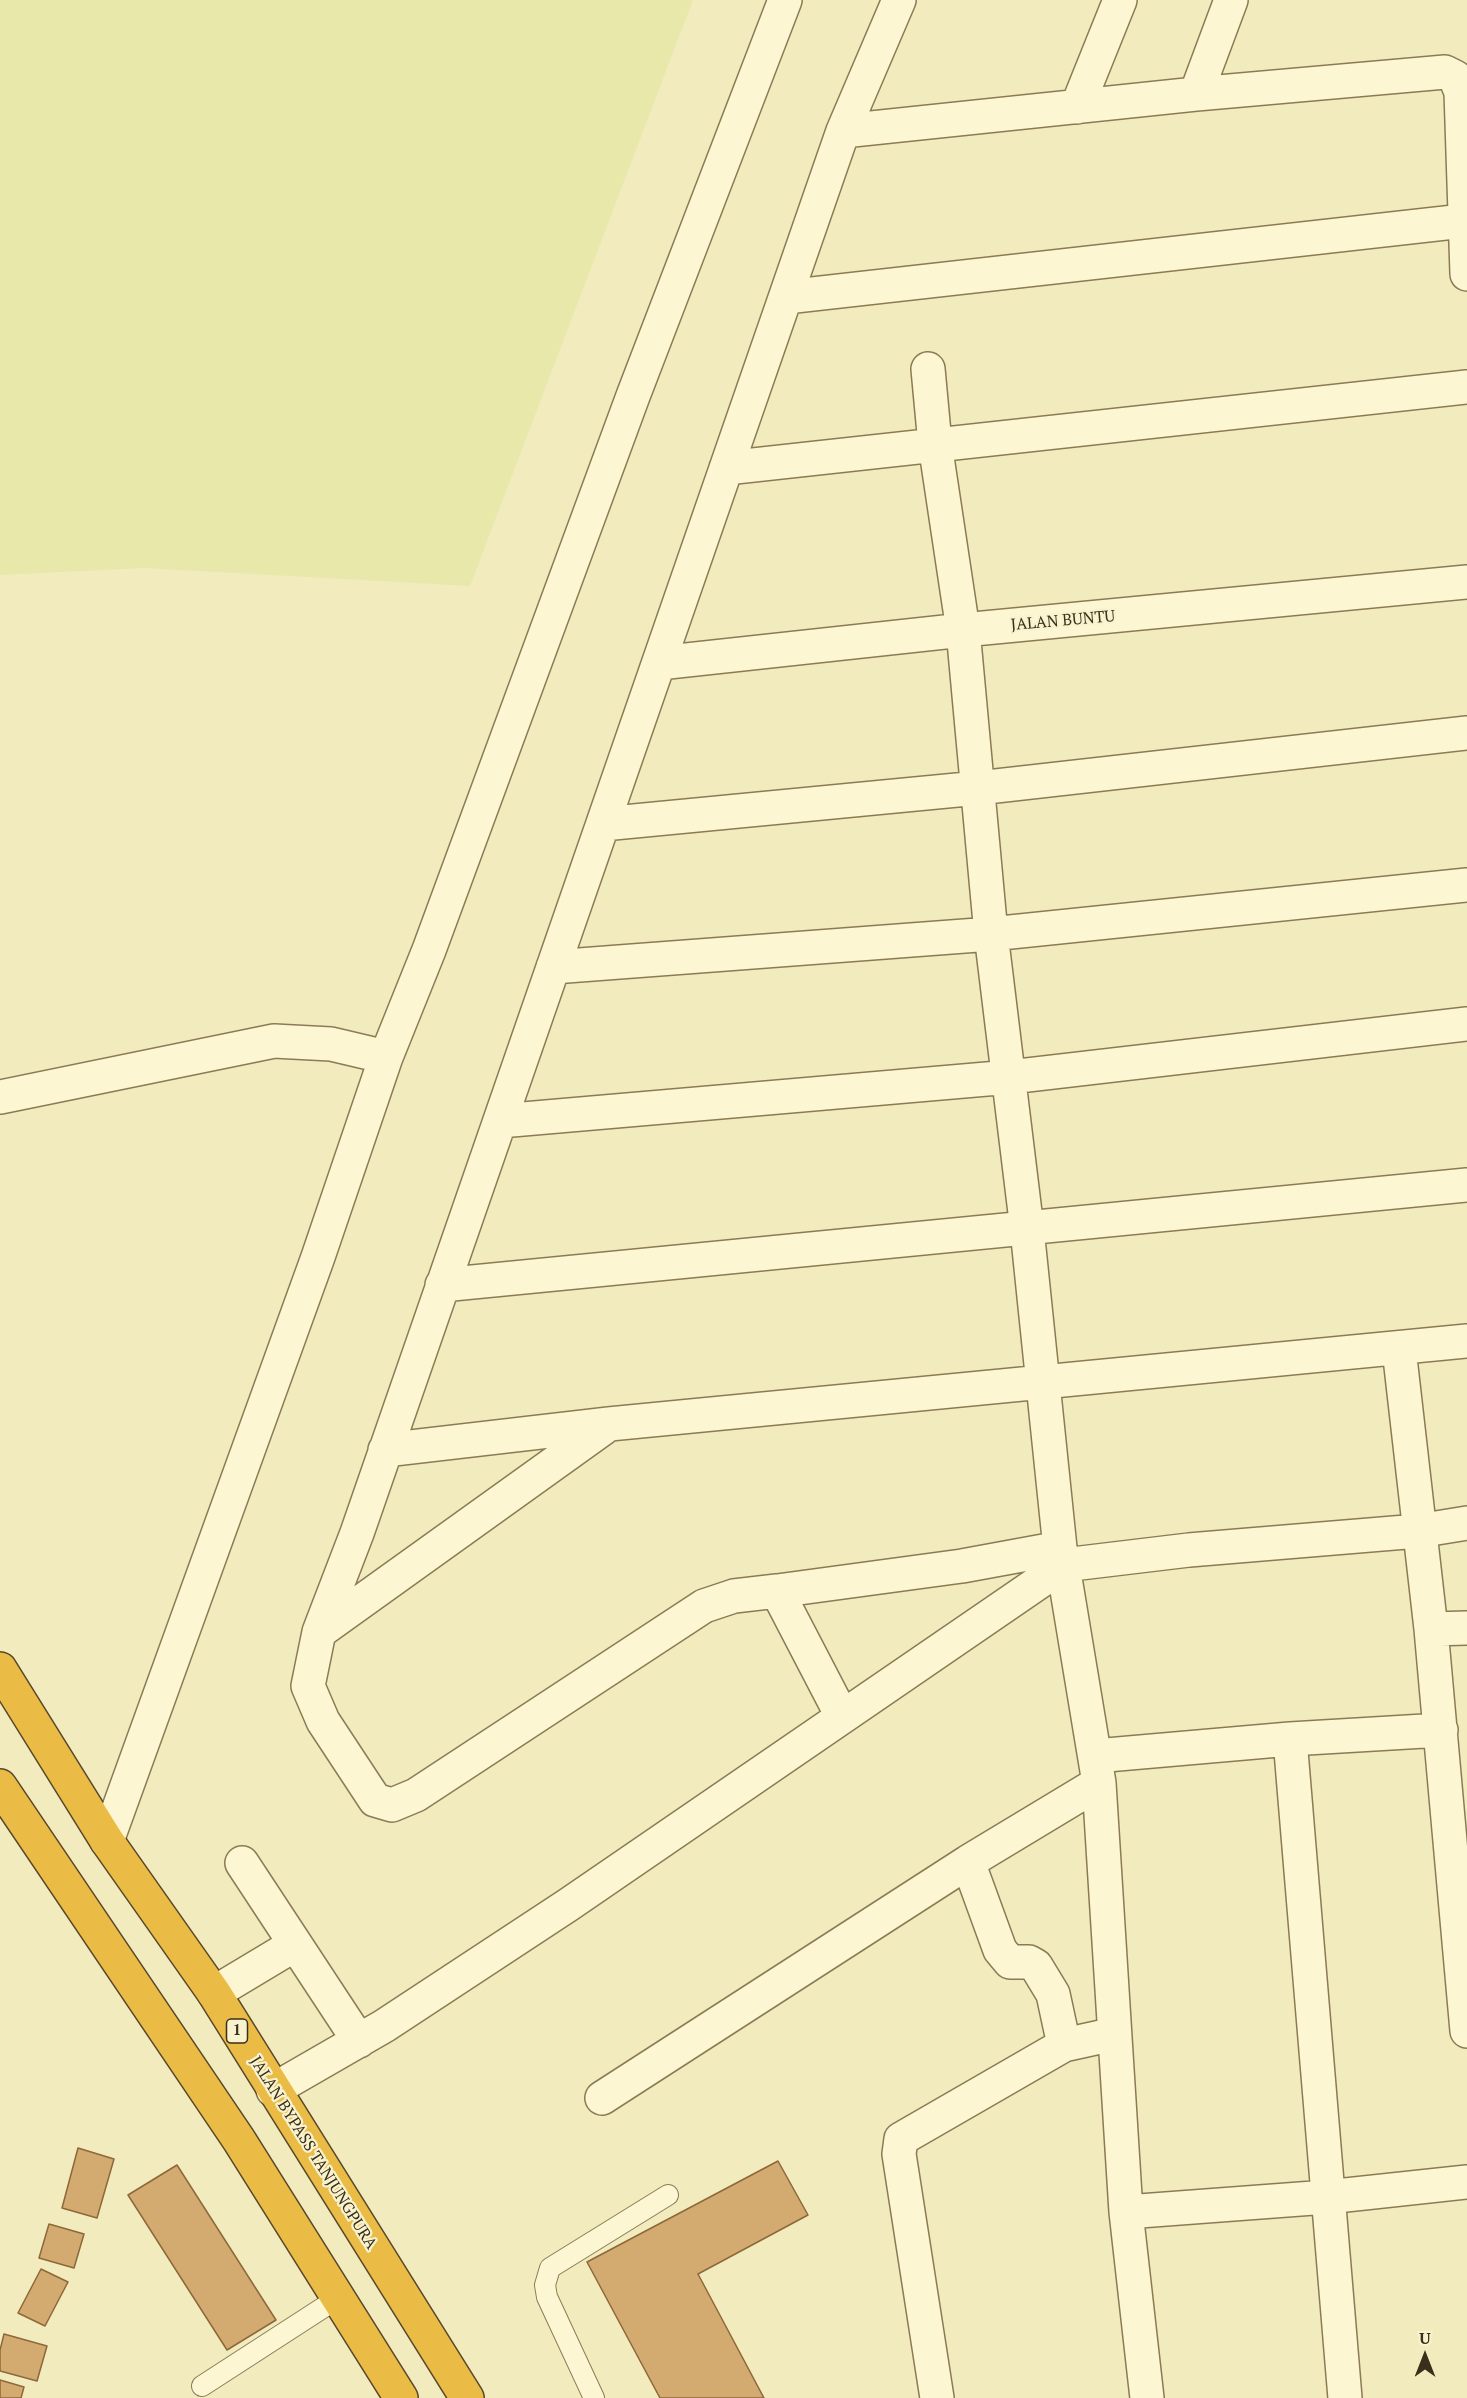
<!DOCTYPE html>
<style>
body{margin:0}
#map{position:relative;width:1467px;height:2398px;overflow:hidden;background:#f2ebbe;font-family:"PT Serif",serif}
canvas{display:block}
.north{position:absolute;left:1395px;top:2326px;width:60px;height:60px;-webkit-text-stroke:4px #f8f3ce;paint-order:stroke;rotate:0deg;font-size:16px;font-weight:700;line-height:24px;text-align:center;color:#392f1b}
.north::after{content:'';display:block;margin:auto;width:21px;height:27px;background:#392f1b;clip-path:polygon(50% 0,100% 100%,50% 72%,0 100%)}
</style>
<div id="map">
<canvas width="1467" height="2398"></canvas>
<div class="north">U</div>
</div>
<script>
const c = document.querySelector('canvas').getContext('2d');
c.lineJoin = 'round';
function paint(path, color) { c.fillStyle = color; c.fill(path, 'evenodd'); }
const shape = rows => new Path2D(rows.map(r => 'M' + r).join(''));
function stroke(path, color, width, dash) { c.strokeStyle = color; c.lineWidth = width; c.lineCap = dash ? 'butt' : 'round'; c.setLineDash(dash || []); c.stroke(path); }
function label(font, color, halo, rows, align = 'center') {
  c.font = font + ' "PT Serif",serif'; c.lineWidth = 4.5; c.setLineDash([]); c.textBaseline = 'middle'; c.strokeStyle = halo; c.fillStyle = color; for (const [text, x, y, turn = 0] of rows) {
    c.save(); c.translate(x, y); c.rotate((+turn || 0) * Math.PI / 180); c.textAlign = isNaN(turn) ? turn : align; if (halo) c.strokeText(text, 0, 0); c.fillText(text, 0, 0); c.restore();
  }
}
const farmland = shape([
 [0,0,693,0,470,586,144,568,0,575]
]);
const building = shape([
 [78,2148,114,2159,97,2218,62,2208,78,2148],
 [778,2161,808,2215,698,2274,764,2398,660,2398,587,2262,778,2161],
 [177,2165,276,2320,227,2350,128,2195,177,2165],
 [49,2224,84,2234,74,2268,39,2258,49,2224],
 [41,2269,68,2282,45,2326,18,2313,41,2269],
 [4,2334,47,2346,37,2381,0,2371,0,2350,4,2334],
 [0,2380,24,2387,21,2398,0,2398,0,2380]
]);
const lane = shape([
 [202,2386,338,2298],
 [594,2398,547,2297,545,2285,550,2268,668,2195]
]);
const street = shape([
 [1196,94,1231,0],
 [1077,107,1120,0],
 [843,131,1196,94,1445,72,1455,77,1461,92,1467,274],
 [786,297,1463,221],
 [928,369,935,444,963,630,991,934,1027,1229,1060,1548,1099,1783,1126,2212,1147,2398],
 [726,468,1467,387],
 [659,663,963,630,1467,582],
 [603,824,978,788,1467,733],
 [553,967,991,934,1467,885],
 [0,1097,274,1041,331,1044,386,1057],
 [500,1121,1010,1077,1467,1024],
 [442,1285,1467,1185],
 [1399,1349,1431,1629,1467,2031],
 [609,1424,319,1632,308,1686,323,1721,375,1800,392,1805,416,1795,704,1606,734,1596,777,1591,842,1716],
 [385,1450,609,1424,1467,1341],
 [777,1591,962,1566,1060,1548],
 [1431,1629,1467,1628],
 [319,1632,357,1533,843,131,899,0],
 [1290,1739,1345,2398],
 [1095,1756,1290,1739,1441,1730],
 [107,1841,318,1257,386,1057,429,950,633,396,785,0],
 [968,1862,1000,1950,1010,1962,1029,1962,1036,1966,1053,1994,1064,2045],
 [242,1863,359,2041],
 [214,1993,294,1945],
 [273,2090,384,2026,568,1905,1064,1565,1189,1550,1418,1531,1467,1523],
 [602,2098,968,1862,1099,1783],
 [1126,2212,1327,2197,1467,2182],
 [937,2398,899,2154,901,2139,1064,2045,1114,2034]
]);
const highway = shape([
 [0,1669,107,1841,214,1993,467,2398],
 [0,1786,239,2140,401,2398]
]);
const shields = [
 [237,2031,21]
];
const shieldNames = [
 ["1",237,2031]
];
const streetNames = [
 ["JALAN BUNTU",1063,621,-5],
 ["JALAN BYPASS TANJUNGPURA",313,2153,58]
];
paint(farmland, '#e8e8ab');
paint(building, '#d3aa70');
stroke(building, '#8d6839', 1.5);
stroke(lane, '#8b7b55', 22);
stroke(street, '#8b7b55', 36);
stroke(highway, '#58472a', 36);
stroke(lane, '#fcf6d2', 20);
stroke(street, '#fcf6d2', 33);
stroke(highway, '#eabc46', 33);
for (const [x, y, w] of shields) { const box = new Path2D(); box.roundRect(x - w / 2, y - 12, w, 24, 4.5); c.fillStyle = '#f8f3ce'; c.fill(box); stroke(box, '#392f1b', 1.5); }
label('bold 15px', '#392f1b', null, shieldNames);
label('16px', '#392f1b', '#f8f3ce', streetNames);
</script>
